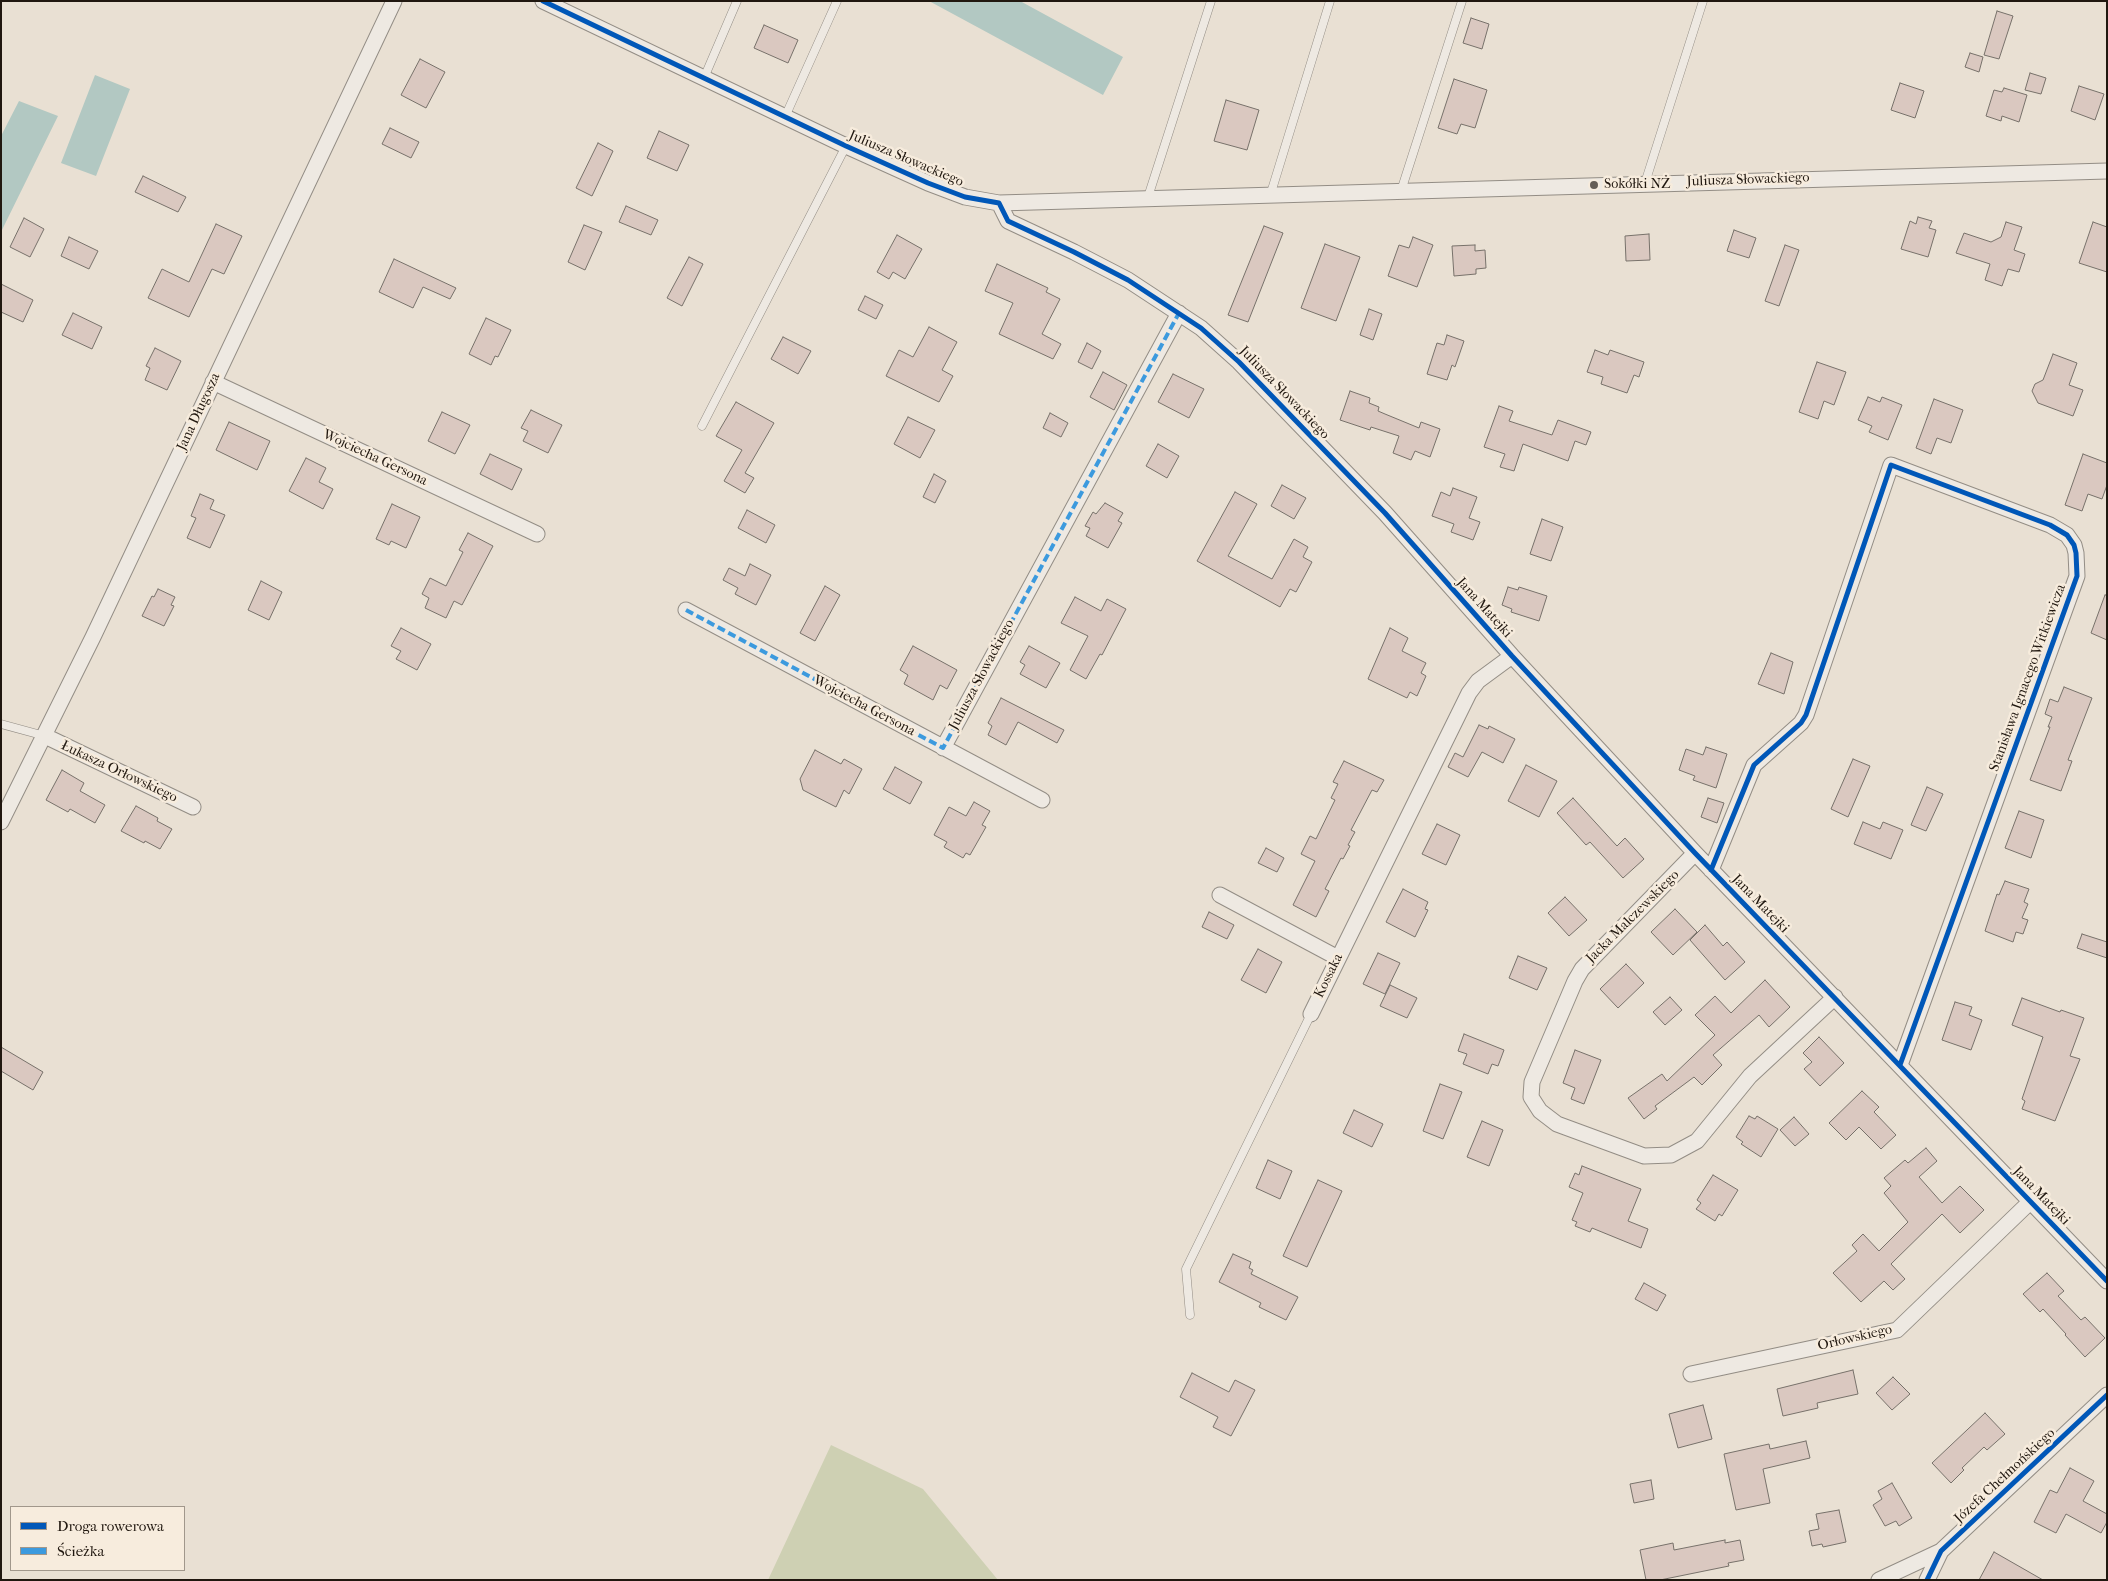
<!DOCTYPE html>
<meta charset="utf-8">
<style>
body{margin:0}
#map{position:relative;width:2108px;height:1581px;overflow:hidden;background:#e9e0d3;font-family:"IM FELL French Canon",serif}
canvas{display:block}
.frame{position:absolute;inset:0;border:2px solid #20170f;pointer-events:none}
.legend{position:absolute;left:10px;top:1506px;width:175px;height:65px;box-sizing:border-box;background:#f7ecdd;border:1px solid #a1978b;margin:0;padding:6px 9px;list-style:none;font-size:15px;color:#20170f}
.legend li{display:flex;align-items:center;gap:10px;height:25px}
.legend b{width:25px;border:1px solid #a1978b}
</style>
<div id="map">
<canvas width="2108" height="1581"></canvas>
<div class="frame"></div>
<ul class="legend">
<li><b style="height:6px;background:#0057b8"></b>Droga rowerowa</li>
<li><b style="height:6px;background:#3c9ade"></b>Ścieżka</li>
</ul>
</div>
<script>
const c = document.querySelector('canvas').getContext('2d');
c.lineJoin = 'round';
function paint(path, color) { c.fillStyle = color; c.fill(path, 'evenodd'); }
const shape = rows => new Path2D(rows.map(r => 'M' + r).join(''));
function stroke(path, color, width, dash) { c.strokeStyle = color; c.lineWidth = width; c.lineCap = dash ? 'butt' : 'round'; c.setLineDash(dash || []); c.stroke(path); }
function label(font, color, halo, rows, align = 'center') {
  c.font = font + ' "IM FELL French Canon",serif'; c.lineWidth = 5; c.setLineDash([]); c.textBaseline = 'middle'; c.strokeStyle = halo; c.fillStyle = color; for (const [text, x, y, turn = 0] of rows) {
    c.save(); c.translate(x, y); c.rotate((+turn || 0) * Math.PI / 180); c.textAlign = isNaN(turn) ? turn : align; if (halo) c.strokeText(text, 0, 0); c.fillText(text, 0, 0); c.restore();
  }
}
const green = shape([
 [831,1445,923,1489,998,1580,768,1580]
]);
const water = shape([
 [929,1,1020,1,1123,57,1103,95],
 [95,75,130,89,96,176,61,163],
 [19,101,58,116,1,232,1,136]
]);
const building = shape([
 [1997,11,2013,16,1999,59,1984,55,1997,11],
 [1471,18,1489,24,1482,49,1463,43,1471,18],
 [764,25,798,40,788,63,754,48,764,25],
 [1970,53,1983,57,1979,72,1965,67,1970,53],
 [420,59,445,72,426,108,401,95,420,59],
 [2030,73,2046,78,2041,94,2025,90,2030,73],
 [1454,79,1487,90,1475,128,1461,124,1457,134,1438,128,1454,79],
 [1900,83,1924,91,1915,118,1891,110,1900,83],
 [2079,86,2104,94,2095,120,2071,111,2079,86],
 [2004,88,2027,95,2019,122,2002,116,2001,121,1986,116,1994,90,2002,92,2004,88],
 [1226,100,1259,110,1247,150,1214,141,1226,100],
 [390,128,419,142,411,158,382,144,390,128],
 [659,131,689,145,677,171,647,158,659,131],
 [598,143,613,151,592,196,576,188,598,143],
 [143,176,186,197,178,212,135,192,143,176],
 [626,206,658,220,651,235,619,222,626,206],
 [1918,217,1932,221,1929,228,1936,230,1928,257,1901,249,1910,221,1916,224,1918,217],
 [24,218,44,229,30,257,10,247,24,218],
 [2006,222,2022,227,2014,250,2025,254,2019,272,2008,269,2002,286,1985,280,1990,264,1956,253,1964,233,1991,242,2001,237,2006,222],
 [2093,222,2107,227,2107,272,2079,263,2093,222],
 [216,224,242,236,224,274,212,269,189,317,148,298,162,269,189,282,216,224],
 [584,225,602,232,585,270,568,262,584,225],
 [1264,226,1283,233,1248,322,1228,315,1264,226],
 [1734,230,1756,238,1749,258,1727,251,1734,230],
 [1649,234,1650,260,1626,261,1625,236,1649,234],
 [897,235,922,249,905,279,893,272,889,279,877,272,897,235],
 [69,237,98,251,89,269,61,256,69,237],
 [1413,237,1433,245,1417,287,1388,276,1399,245,1409,248,1413,237],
 [1325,244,1360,257,1336,321,1301,308,1325,244],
 [1475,245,1475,251,1485,250,1486,268,1476,269,1476,274,1454,276,1452,246,1475,245],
 [1785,245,1799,250,1779,306,1765,301,1785,245],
 [689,257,703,264,682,306,667,298,689,257],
 [394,259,456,288,450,299,423,287,413,308,379,292,394,259],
 [997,264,1048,288,1046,292,1060,299,1042,334,1061,344,1053,359,999,334,1013,303,985,291,997,264],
 [1,284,33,300,23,322,1,312,1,284],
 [865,296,883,305,876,319,858,310,865,296],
 [1369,309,1382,314,1373,340,1360,335,1369,309],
 [73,313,102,327,92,349,62,335,73,313],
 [486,318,511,330,498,357,495,356,491,365,469,354,486,318],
 [929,327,957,342,942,370,953,376,939,402,886,376,899,350,913,357,929,327],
 [1447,335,1464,341,1455,367,1452,365,1447,380,1427,374,1437,343,1444,345,1447,335],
 [783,337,811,351,798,374,771,359,783,337],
 [1087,343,1101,351,1092,369,1078,362,1087,343],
 [155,348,181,361,167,390,145,380,150,368,146,366,155,348],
 [1595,350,1608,355,1610,350,1644,362,1639,377,1634,375,1627,393,1601,384,1603,377,1587,372,1595,350],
 [2053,354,2077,363,2069,385,2083,390,2073,416,2038,403,2032,391,2035,384,2043,380,2053,354],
 [1817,362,1846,372,1834,405,1824,401,1818,419,1799,412,1817,362],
 [1103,372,1127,385,1114,410,1090,397,1103,372],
 [1173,374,1204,389,1189,418,1158,402,1173,374],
 [1350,391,1370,398,1369,403,1379,407,1378,411,1385,414,1419,428,1421,422,1440,429,1430,457,1415,451,1411,460,1393,453,1399,436,1371,427,1370,430,1340,420,1350,391],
 [1868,397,1880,402,1882,397,1902,405,1888,440,1869,432,1872,426,1858,420,1868,397],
 [1934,399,1963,410,1951,443,1937,438,1931,454,1916,448,1934,399],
 [736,402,774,423,745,473,754,478,745,493,724,481,742,450,716,436,736,402],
 [1499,406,1513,411,1509,421,1552,435,1558,420,1591,432,1586,445,1575,441,1568,461,1523,444,1514,471,1500,467,1505,454,1484,447,1499,406],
 [531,410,562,425,548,453,523,441,528,431,521,428,531,410],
 [442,412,470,425,455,454,428,441,442,412],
 [1050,413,1068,423,1061,437,1043,428,1050,413],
 [908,417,935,430,920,458,894,444,908,417],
 [229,422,270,441,257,470,216,450,229,422],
 [1158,444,1179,456,1167,478,1146,466,1158,444],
 [490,454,522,469,512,490,480,474,490,454],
 [2083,454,2107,463,2107,485,2102,499,2088,494,2082,511,2065,505,2083,454],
 [306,458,326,468,319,482,333,489,323,509,289,491,306,458],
 [934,474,946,481,935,503,923,497,934,474],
 [1282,485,1306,498,1294,519,1271,506,1282,485],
 [1453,488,1477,497,1469,518,1480,522,1473,540,1451,532,1454,524,1432,516,1441,492,1450,496,1453,488],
 [1235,492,1257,504,1228,556,1272,579,1294,539,1308,547,1303,557,1312,562,1296,592,1290,589,1280,607,1197,561,1235,492],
 [200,494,214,500,210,509,225,515,210,548,187,538,196,518,191,516,200,494],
 [1105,503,1123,513,1118,521,1122,523,1108,548,1086,536,1090,528,1085,526,1093,512,1096,514,1105,503],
 [392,504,420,517,406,548,391,541,389,545,376,539,392,504],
 [747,510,775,525,766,543,738,528,747,510],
 [1542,519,1563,527,1551,561,1530,554,1542,519],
 [468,533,493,546,462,605,454,601,446,618,425,608,429,598,422,594,430,578,446,586,463,552,459,550,468,533],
 [750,564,771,575,756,605,735,594,738,588,723,580,729,568,745,576,750,564],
 [261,581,282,592,269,620,248,610,261,581],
 [825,586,840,595,815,641,800,633,825,586],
 [1508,587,1518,590,1519,587,1547,596,1539,621,1511,612,1512,609,1502,605,1508,587],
 [158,589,175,597,171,605,174,606,164,626,142,616,152,596,154,597,158,589],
 [2105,595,2107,595,2107,640,2091,633,2105,595],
 [1075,597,1101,611,1107,599,1126,609,1102,655,1100,654,1086,679,1070,670,1088,636,1061,623,1075,597],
 [401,628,431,644,417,670,396,659,401,651,391,646,401,628],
 [1390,628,1408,638,1402,651,1426,663,1421,673,1426,676,1417,696,1410,692,1407,698,1368,679,1390,628],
 [913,646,957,670,947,689,940,685,933,700,904,684,908,675,900,670,913,646],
 [1029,646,1060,663,1046,688,1020,674,1025,665,1020,662,1029,646],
 [1771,653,1793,662,1784,694,1758,684,1771,653],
 [2064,687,2092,698,2068,760,2072,761,2061,791,2030,780,2050,727,2048,727,2052,717,2045,714,2050,699,2058,702,2064,687],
 [1001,698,1064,730,1057,743,1018,722,1006,745,988,735,992,726,988,723,1001,698],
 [1479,725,1488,729,1489,726,1515,739,1503,763,1482,752,1468,777,1448,767,1455,753,1463,757,1479,725],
 [1706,747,1727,754,1716,788,1693,780,1695,776,1679,770,1686,749,1703,755,1706,747],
 [815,750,841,764,844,759,862,769,849,794,844,790,836,807,803,790,800,779,815,750],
 [1853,759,1870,766,1848,817,1831,809,1853,759],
 [1344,761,1384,780,1377,792,1372,790,1351,830,1355,832,1348,845,1350,846,1343,859,1341,858,1325,889,1329,891,1316,917,1293,905,1315,861,1301,854,1310,836,1316,839,1335,800,1331,798,1338,784,1333,782,1344,761],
 [1526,765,1557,781,1539,817,1508,801,1526,765],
 [895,767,922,782,910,804,883,789,895,767],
 [62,770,84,783,80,791,105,805,95,823,70,809,68,812,46,800,62,770],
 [1927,787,1943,794,1926,831,1911,825,1927,787],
 [1573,798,1617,846,1625,838,1644,859,1623,878,1590,842,1586,845,1557,813,1573,798],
 [1708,798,1724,803,1717,823,1701,817,1708,798],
 [974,802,990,811,982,825,986,827,970,855,966,853,963,858,944,847,947,842,934,835,949,807,966,816,974,802],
 [136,806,158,818,157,821,172,829,160,849,145,841,144,843,121,831,136,806],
 [2019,811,2044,820,2031,858,2005,848,2019,811],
 [1863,822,1880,829,1883,822,1903,830,1891,859,1854,844,1863,822],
 [1437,824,1460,835,1446,865,1422,854,1437,824],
 [1266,848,1284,858,1277,872,1258,863,1266,848],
 [2005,881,2029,889,2024,902,2028,904,2022,918,2028,920,2023,934,2016,932,2013,942,1985,931,1997,894,1999,895,2005,881],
 [1403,889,1428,902,1425,909,1428,910,1415,937,1386,922,1403,889],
 [1565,897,1587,920,1569,936,1548,913,1565,897],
 [1675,909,1697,932,1673,955,1651,932,1675,909],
 [1209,912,1234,925,1227,939,1202,927,1209,912],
 [1705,925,1723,946,1727,942,1745,962,1725,980,1690,940,1705,925],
 [2082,934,2107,942,2107,958,2077,948,2082,934],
 [1258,949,1282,962,1266,993,1241,980,1258,949],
 [1378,953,1400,963,1385,994,1363,984,1378,953],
 [1518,956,1547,968,1537,990,1509,978,1518,956],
 [1626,964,1644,983,1618,1008,1600,989,1626,964],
 [1765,980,1790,1007,1769,1027,1759,1015,1713,1055,1722,1065,1702,1085,1694,1077,1655,1106,1657,1109,1644,1119,1628,1098,1662,1074,1667,1081,1715,1035,1695,1015,1715,996,1731,1013,1765,980],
 [1390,985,1417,998,1407,1018,1380,1006,1390,985],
 [1670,997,1682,1010,1665,1025,1653,1012,1670,997],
 [2022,998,2060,1012,2061,1010,2084,1018,2070,1056,2080,1059,2055,1121,2022,1109,2025,1101,2022,1099,2043,1037,2012,1025,2022,998],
 [1955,1002,1972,1007,1969,1015,1982,1020,1971,1050,1942,1040,1955,1002],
 [1464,1034,1504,1050,1498,1066,1492,1064,1488,1074,1463,1064,1467,1054,1458,1051,1464,1034],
 [1819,1037,1844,1063,1820,1086,1804,1069,1812,1062,1803,1053,1819,1037],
 [1,1047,43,1072,33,1090,1,1071,1,1047],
 [1575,1050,1601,1060,1584,1104,1571,1099,1575,1088,1563,1083,1575,1050],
 [1440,1084,1462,1092,1443,1139,1423,1131,1440,1084],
 [1862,1091,1879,1107,1874,1112,1896,1135,1881,1149,1859,1127,1846,1140,1829,1123,1862,1091],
 [1354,1110,1383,1124,1372,1147,1343,1133,1354,1110],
 [1749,1116,1755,1119,1757,1116,1778,1129,1761,1157,1741,1144,1743,1142,1736,1137,1749,1116],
 [1794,1117,1809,1134,1795,1146,1780,1130,1794,1117],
 [1482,1121,1503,1130,1489,1166,1467,1157,1482,1121],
 [1926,1148,1937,1161,1919,1177,1942,1203,1960,1186,1984,1210,1960,1233,1942,1214,1891,1264,1905,1279,1893,1290,1884,1281,1861,1302,1833,1273,1857,1251,1852,1245,1863,1234,1879,1251,1908,1222,1884,1193,1891,1186,1884,1178,1905,1160,1908,1163,1926,1148],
 [1268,1160,1292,1171,1280,1199,1256,1188,1268,1160],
 [1582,1166,1641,1189,1628,1221,1648,1229,1641,1248,1592,1228,1590,1232,1575,1226,1577,1222,1572,1220,1583,1193,1569,1187,1575,1173,1579,1175,1582,1166],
 [1713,1175,1738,1190,1722,1216,1719,1214,1715,1221,1696,1209,1701,1203,1697,1200,1713,1175],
 [1318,1180,1342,1191,1307,1267,1283,1256,1318,1180],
 [1233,1254,1251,1262,1249,1268,1253,1270,1251,1274,1298,1297,1286,1320,1259,1307,1261,1303,1219,1282,1233,1254],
 [2047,1273,2064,1291,2058,1296,2081,1320,2085,1317,2105,1338,2085,1357,2065,1335,2066,1334,2043,1309,2040,1312,2023,1294,2047,1273],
 [1644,1283,1666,1295,1657,1311,1635,1299,1644,1283],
 [1853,1370,1858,1394,1817,1403,1818,1408,1783,1416,1777,1389,1853,1370],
 [1192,1373,1229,1392,1235,1380,1255,1390,1231,1436,1213,1427,1218,1417,1180,1397,1192,1373],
 [1893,1377,1910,1394,1892,1410,1876,1393,1893,1377],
 [1703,1405,1712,1439,1678,1448,1669,1414,1703,1405],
 [1985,1413,2005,1434,1987,1450,1984,1447,1962,1468,1964,1470,1951,1483,1932,1463,1985,1413],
 [1806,1441,1810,1458,1763,1469,1770,1503,1736,1510,1724,1454,1769,1444,1770,1449,1806,1441],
 [2070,1468,2094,1481,2083,1501,2107,1514,2107,1522,2101,1533,2066,1514,2056,1533,2034,1522,2050,1490,2057,1493,2070,1468],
 [1651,1480,1654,1499,1634,1503,1630,1484,1651,1480],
 [1892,1483,1912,1518,1899,1526,1896,1521,1885,1526,1873,1505,1882,1499,1878,1491,1892,1483],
 [1839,1510,1846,1542,1823,1547,1822,1544,1812,1546,1809,1531,1819,1529,1816,1514,1839,1510],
 [1725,1540,1725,1543,1740,1540,1744,1560,1728,1563,1729,1566,1660,1580,1646,1580,1640,1550,1673,1543,1674,1550,1725,1540],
 [1994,1552,2043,1580,1979,1580,1994,1552]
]);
const lane = shape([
 [704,78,737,1],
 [785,117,837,1],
 [1645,183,1703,1],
 [1401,191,1462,1],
 [1270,196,1330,1],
 [1148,197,1211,1],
 [702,426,846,146],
 [1,724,45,736],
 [1190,1315,1186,1269,1311,1014]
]);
const street = shape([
 [543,1,846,146,928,183,965,197,999,203,2107,171],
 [999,203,1008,221,1074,252,1128,280,1201,328,1239,362,1385,513,1512,656,1695,853,2107,1281],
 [213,382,537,534],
 [686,610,1042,800],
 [45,736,193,807],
 [943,748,1179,313],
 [1,822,93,637,394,1],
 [1695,853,1582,969,1575,981,1532,1082,1531,1097,1540,1111,1557,1124,1644,1156,1671,1155,1697,1141,1750,1076,1835,997],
 [1711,870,1754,765,1801,723,1806,715,1891,465,2050,525,2067,535,2074,545,2076,553,2077,576,1900,1065],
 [1220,895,1338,958],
 [1311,1014,1469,693,1478,681,1512,656],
 [1691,1374,1897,1330,2031,1201],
 [1879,1580,1941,1551],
 [1927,1580,1941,1551,2107,1395]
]);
const quiet = shape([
 [686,610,943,748,1179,313]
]);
const cycleway = shape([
 [543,1,846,146,928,183,965,197,999,203,1008,221,1074,252,1128,280,1201,328,1239,362,1385,513,1512,656,1695,853,2107,1281],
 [1711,870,1754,765,1801,723,1806,715,1891,465,2050,525,2067,535,2074,545,2076,553,2077,576,1900,1065],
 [1927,1580,1941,1551,2107,1395]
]);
const markers = [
 [1594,185,5,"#665d54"]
];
const streetNames = [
 ["Juliusza Słowackiego",906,159,23],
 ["Juliusza Słowackiego",1748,180,-2],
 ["Juliusza Słowackiego",1284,393,46],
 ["Jana Długosza",199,412,-65],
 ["Wojciecha Gersona",375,458,25],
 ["Jana Matejki",1484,608,48],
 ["Juliusza Słowackiego",982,675,-62],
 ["Stanisława Ignacego Witkiewicza",2028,678,-70],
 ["Wojciecha Gersona",864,706,28],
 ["Łukasza Orłowskiego",119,772,25],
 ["Jana Matejki",1760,904,46],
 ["Jacka Malczewskiego",1633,917,-45],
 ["Kossaka",1329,976,-64],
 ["Jana Matejki",2041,1196,46],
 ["Orłowskiego",1855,1338,-13],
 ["Józefa Chełmońskiego",2005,1476,-43]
];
const poiNames = [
 ["Sokółki NŻ",1604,185]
];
paint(green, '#ced0b3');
paint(water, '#b2c8c2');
paint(building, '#dac8c0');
stroke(building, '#77716a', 1);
stroke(lane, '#938d85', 9);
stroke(street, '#938d85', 17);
stroke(lane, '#eee9e2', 8);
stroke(street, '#eee9e2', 15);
stroke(quiet, '#3c9ade', 4, [8, 4]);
stroke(cycleway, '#0057b8', 5);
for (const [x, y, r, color] of markers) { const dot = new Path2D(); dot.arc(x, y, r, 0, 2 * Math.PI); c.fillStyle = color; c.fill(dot); stroke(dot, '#f7ecdd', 2); }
label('14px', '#20170f', '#f7ecdd', streetNames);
label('14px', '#20170f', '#f7ecdd', poiNames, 'left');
</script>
